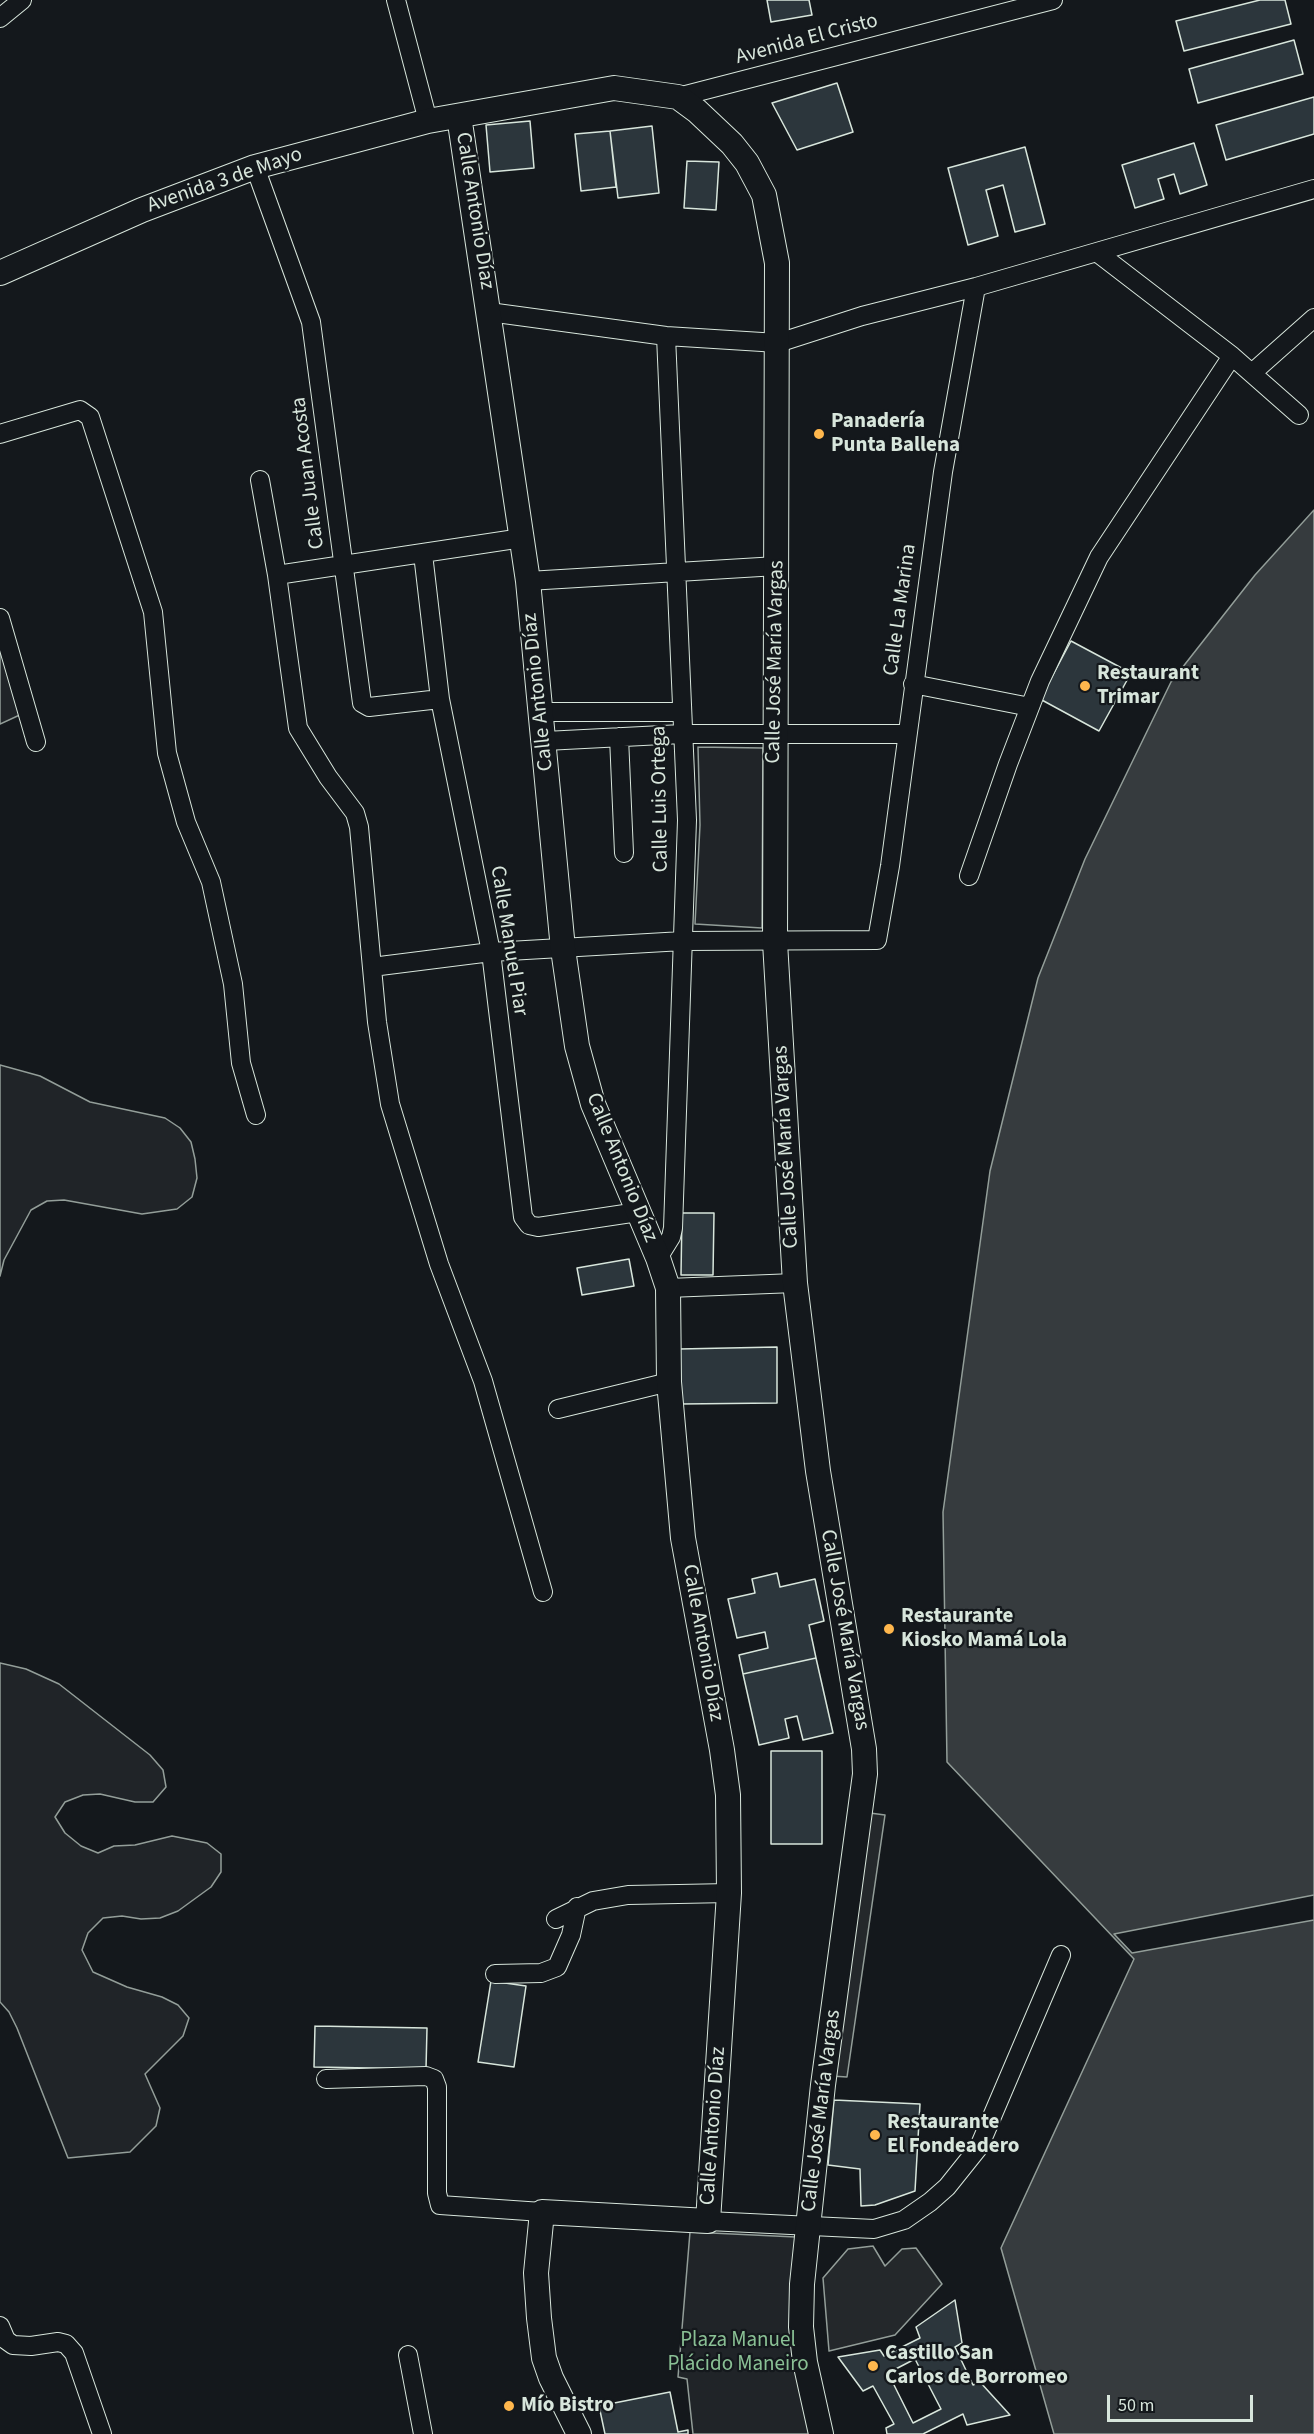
<!DOCTYPE html>
<meta charset="utf-8">
<style>
body{margin:0}
#map{position:relative;width:1314px;height:2434px;overflow:hidden;background:#14181c;font-family:"Source Sans 3",sans-serif}
canvas{display:block}
.scale{position:absolute;left:1107px;top:2395px;width:146px;height:27px;box-sizing:border-box;border:3px solid #d8e6dc;border-top:0;padding-left:8px;font-size:18px;line-height:21px;white-space:nowrap;color:#d8e6dc;-webkit-text-stroke:4px #14181c;paint-order:stroke}
</style>
<div id="map">
<canvas width="1314" height="2434"></canvas>
<div class="scale">50 m</div>
</div>
<script>
const c = document.querySelector('canvas').getContext('2d');
c.lineJoin = 'round';
function paint(path, color) { c.fillStyle = color; c.fill(path, 'evenodd'); }
const shape = rows => new Path2D(rows.map(r => 'M' + r).join(''));
function stroke(path, color, width, dash) { c.strokeStyle = color; c.lineWidth = width; c.lineCap = dash ? 'butt' : 'round'; c.setLineDash(dash || []); c.stroke(path); }
function label(font, color, halo, rows, align = 'center') {
  c.font = font + ' "Source Sans 3",sans-serif'; c.lineWidth = 4.5; c.setLineDash([]); c.textBaseline = 'middle'; c.strokeStyle = halo; c.fillStyle = color; for (const [text, x, y, turn = 0] of rows) {
    c.save(); c.translate(x, y); c.rotate((+turn || 0) * Math.PI / 180); c.textAlign = isNaN(turn) ? turn : align; if (halo) c.strokeText(text, 0, 0); c.fillText(text, 0, 0); c.restore();
  }
}
const green = shape([
 [0,646,24,713,0,724,0,646],
 [698,747,763,748,762,928,695,924,700,825,698,747],
 [0,1065,40,1076,90,1102,165,1118,180,1128,191,1142,195,1159,197,1178,192,1197,177,1209,142,1214,64,1200,47,1201,31,1210,4,1260,0,1276,0,1065],
 [0,1663,26,1669,59,1684,150,1755,163,1770,166,1787,153,1802,135,1802,100,1794,83,1795,65,1802,55,1817,65,1833,81,1846,98,1853,114,1846,135,1845,172,1836,207,1843,221,1854,221,1872,211,1887,178,1911,160,1918,141,1919,122,1916,103,1918,88,1933,82,1950,93,1972,127,1987,162,1997,178,2005,189,2018,183,2036,145,2074,160,2108,156,2126,130,2152,68,2158,17,2028,9,2012,0,2002,0,1663],
 [690,2232,796,2237,812,2434,693,2434,687,2379,678,2377,690,2232]
]);
const parking = shape([
 [870,1813,885,1815,847,2077,831,2076,870,1813],
 [873,2246,885,2266,902,2249,916,2248,942,2284,895,2335,829,2351,823,2278,848,2249,873,2246]
]);
const water = shape([
 [1314,510,1314,2434,1054,2434,1001,2248,1134,1959,947,1762,943,1512,990,1171,1038,978,1085,859,1171,682,1255,575,1314,510]
]);
const pier = shape([
 [1314,1895,1314,1920,1132,1953,1114,1934,1314,1895]
]);
const building = shape([
 [767,0,809,0,812,15,771,22,767,0],
 [1260,0,1285,0,1291,24,1184,51,1176,21,1260,0],
 [1294,40,1303,74,1198,103,1189,69,1294,40],
 [837,83,853,132,797,150,772,103,837,83],
 [1314,97,1314,134,1226,160,1216,125,1314,97],
 [530,121,534,168,490,172,486,125,530,121],
 [652,126,659,193,618,198,610,131,652,126],
 [610,131,616,187,581,191,575,134,610,131],
 [1194,143,1207,185,1180,194,1174,174,1158,179,1164,199,1135,208,1122,165,1194,143],
 [1025,147,1045,224,1015,232,1003,185,986,190,998,236,968,245,948,168,1025,147],
 [687,161,719,162,716,210,684,208,687,161],
 [1071,641,1131,673,1099,731,1040,699,1071,641],
 [682,1213,714,1213,713,1275,681,1275,682,1213],
 [629,1259,634,1286,582,1295,577,1268,629,1259],
 [777,1347,777,1403,680,1404,679,1349,777,1347],
 [777,1573,780,1587,815,1579,824,1621,809,1625,816,1658,743,1674,739,1655,768,1648,765,1632,737,1638,728,1599,755,1593,752,1579,777,1573],
 [816,1658,833,1733,803,1740,797,1716,785,1719,789,1738,759,1745,743,1674,816,1658],
 [771,1751,822,1751,822,1844,771,1844,771,1751],
 [491,1981,526,1986,514,2067,478,2062,491,1981],
 [315,2026,427,2028,426,2069,314,2067,315,2026],
 [834,2100,920,2104,915,2191,875,2205,861,2206,860,2169,828,2165,834,2100],
 [955,2300,962,2343,955,2347,973,2385,980,2382,1010,2415,967,2425,963,2414,923,2434,887,2434,886,2428,894,2424,873,2386,863,2391,838,2357,880,2350,884,2356,920,2338,916,2327,955,2300],
 [915,2359,941,2409,913,2423,888,2373,915,2359],
 [670,2392,678,2432,688,2430,688,2434,605,2434,599,2406,670,2392]
]);
const street = shape([
 [396,0,428,121],
 [0,18,22,0],
 [678,97,1053,0],
 [255,167,311,322,362,703,369,707,440,699],
 [1098,253,1232,356,1299,415],
 [489,312,666,336,778,343,862,316,976,287,1314,189],
 [1252,373,1314,318],
 [0,434,80,410,90,417,153,612,167,753,186,822,211,882,233,984,241,1063,256,1115],
 [260,480,277,575,298,728,328,777,355,813,359,827,377,1022,390,1104,439,1264,483,1381,543,1592],
 [423,554,440,699,491,952,523,1217,529,1225,538,1227,638,1212],
 [277,575,522,538],
 [528,581,777,566],
 [0,618,36,742],
 [913,684,1030,707],
 [542,712,681,712],
 [619,737,624,853],
 [545,741,682,734,907,734],
 [969,876,1008,764,1040,681,1099,557,1232,356],
 [372,967,491,952,683,941,877,940,890,866,943,472,976,287],
 [658,1258,671,1237,673,1228,687,820,666,336],
 [668,1288,795,1283],
 [558,1409,669,1382],
 [556,1919,593,1901,628,1895,729,1893],
 [495,1974,541,1973,557,1967,571,1935,577,1907],
 [326,2079,426,2076,434,2079,437,2087,437,2193,440,2205,542,2212],
 [708,2221,874,2229,904,2220,930,2202,947,2187,979,2147,1061,1955],
 [0,2326,6,2340,13,2345,31,2346,58,2342,66,2344,74,2353,102,2434],
 [408,2355,423,2434]
]);
const secondary = shape([
 [459,116,528,581,563,949,577,1046,593,1104,658,1258,668,1288,669,1382,683,1538,722,1750,728,1795,729,1893,708,2221,542,2212,536,2273,539,2318,544,2358,551,2378,579,2434],
 [0,273,142,210,255,167,428,121,614,88,678,97,697,111,732,144,747,163,764,195,777,263,775,942,795,1283,818,1471,864,1749,865,1774,823,2085,802,2284,801,2327,805,2362,821,2434]
]);
const markers = [
 [819,434,6,"#ffb74d"],
 [1085,686,6,"#ffb74d"],
 [889,1629,6,"#ffb74d"],
 [875,2135,6,"#ffb74d"],
 [873,2366,6,"#ffb74d"],
 [509,2406,6,"#ffb74d"]
];
const streetNames = [
 ["Avenida El Cristo",807,40,-15],
 ["Avenida 3 de Mayo",225,181,-19],
 ["Calle Antonio Díaz",474,211,81],
 ["Calle Juan Acosta",309,473,-97],
 ["Calle La Marina",901,610,-82],
 ["Calle José María Vargas",776,662,-89],
 ["Calle Antonio Díaz",539,692,-96],
 ["Calle Luis Ortega",661,799,-91],
 ["Calle Manuel Piar",508,941,81],
 ["Calle José María Vargas",787,1147,-93],
 ["Calle Antonio Díaz",621,1168,68],
 ["Calle José María Vargas",844,1630,80],
 ["Calle Antonio Díaz",702,1643,80],
 ["Calle José María Vargas",822,2111,-83],
 ["Calle Antonio Díaz",714,2126,-86]
];
const poiNames = [
 ["Panadería",831,422],
 ["Punta Ballena",831,446],
 ["Restaurant",1097,674],
 ["Trimar",1097,698],
 ["Restaurante",901,1617],
 ["Kiosko Mamá Lola",901,1641],
 ["Restaurante",887,2123],
 ["El Fondeadero",887,2147],
 ["Castillo San",885,2354],
 ["Carlos de Borromeo",885,2378],
 ["Mío Bistro",521,2406]
];
const parkNames = [
 ["Plaza Manuel",738,2341],
 ["Plácido Maneiro",738,2365]
];
paint(green, '#202428');
stroke(green, '#939e99', 1.5);
paint(parking, '#24282b');
stroke(parking, '#939e99', 1.5);
paint(water, '#363b3e');
stroke(water, '#939e99', 1.5);
paint(pier, '#14181c');
stroke(pier, '#939e99', 1.5);
paint(building, '#2c363c');
stroke(building, '#d8e6dc', 1.5);
stroke(street, '#d8e6dc', 20);
stroke(secondary, '#d8e6dc', 26);
stroke(street, '#14181c', 18);
stroke(secondary, '#14181c', 24);
for (const [x, y, r, color] of markers) { const dot = new Path2D(); dot.arc(x, y, r, 0, 2 * Math.PI); c.fillStyle = color; c.fill(dot); stroke(dot, '#14181c', 2); }
label('21px', '#d8e6dc', '#14181c', streetNames);
label('bold 21px', '#d8e6dc', '#14181c', poiNames, 'left');
label('21px', '#8ac095', '#14181c', parkNames);
</script>
